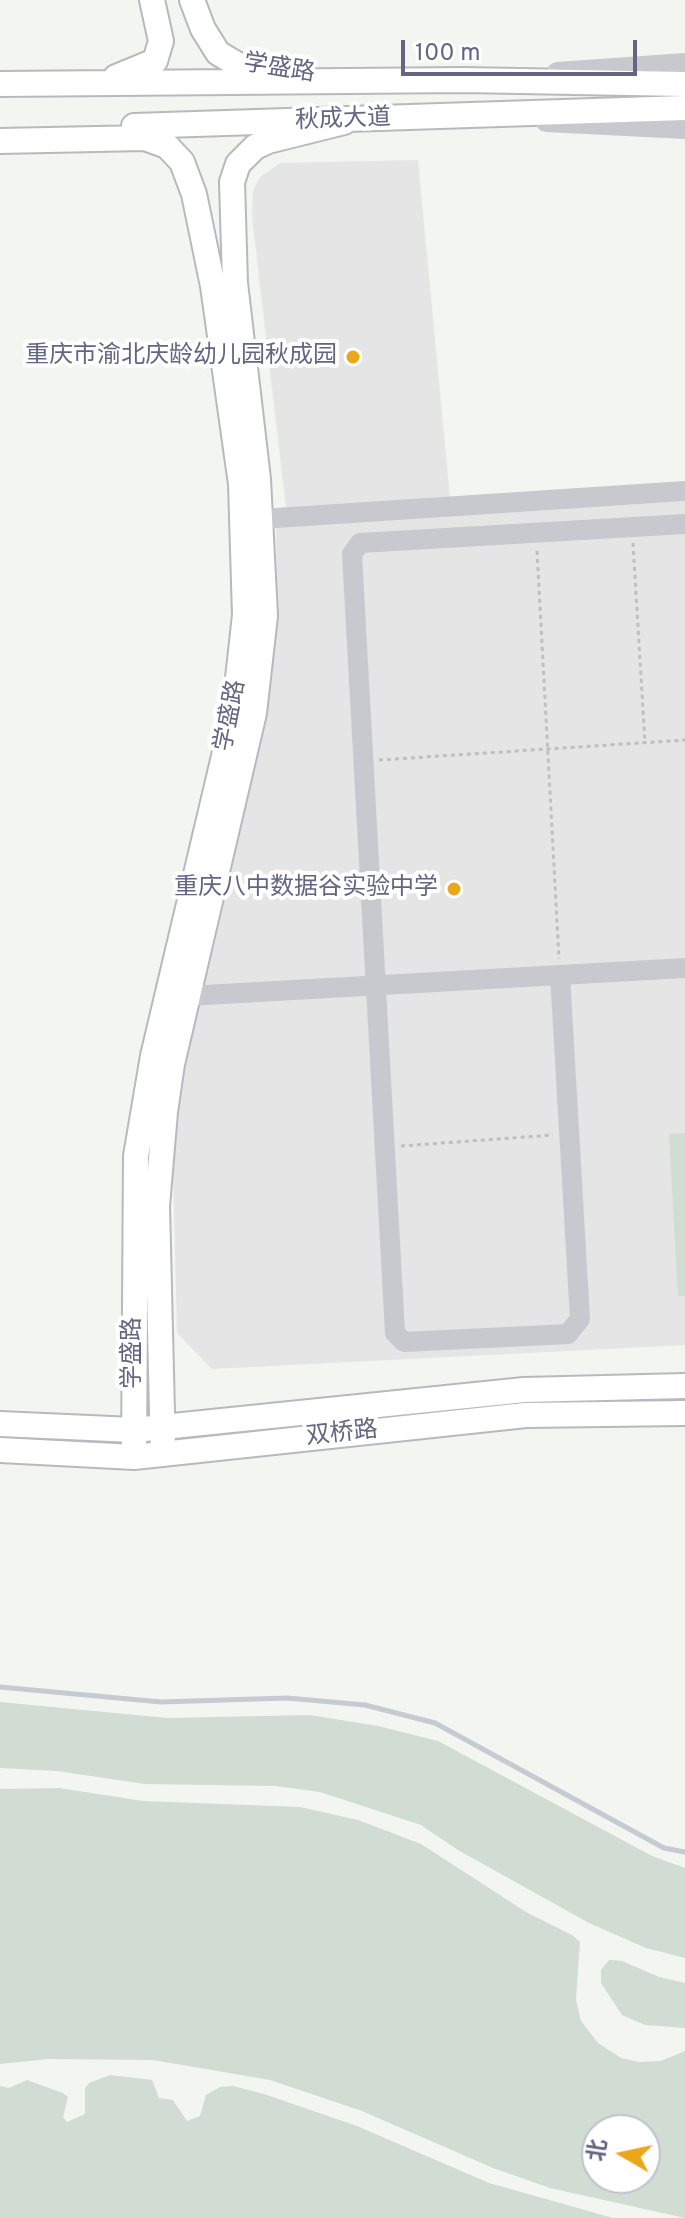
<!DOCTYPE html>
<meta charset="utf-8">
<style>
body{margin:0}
#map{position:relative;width:685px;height:2218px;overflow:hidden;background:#f3f5f0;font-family:Overpass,"Noto Sans SC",sans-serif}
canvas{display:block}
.north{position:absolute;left:581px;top:2114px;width:80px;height:80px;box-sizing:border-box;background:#fff;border:2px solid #c0c2cd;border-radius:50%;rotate:279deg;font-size:22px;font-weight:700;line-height:32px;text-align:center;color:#626683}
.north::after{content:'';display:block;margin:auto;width:28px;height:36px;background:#eca619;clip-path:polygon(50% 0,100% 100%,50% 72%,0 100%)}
.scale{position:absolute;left:401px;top:40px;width:236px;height:36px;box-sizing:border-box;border:4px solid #626683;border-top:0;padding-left:10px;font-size:24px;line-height:28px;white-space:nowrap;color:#626683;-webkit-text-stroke:6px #fff;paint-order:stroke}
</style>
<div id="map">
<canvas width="685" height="2218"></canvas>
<div class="north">北</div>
<div class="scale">100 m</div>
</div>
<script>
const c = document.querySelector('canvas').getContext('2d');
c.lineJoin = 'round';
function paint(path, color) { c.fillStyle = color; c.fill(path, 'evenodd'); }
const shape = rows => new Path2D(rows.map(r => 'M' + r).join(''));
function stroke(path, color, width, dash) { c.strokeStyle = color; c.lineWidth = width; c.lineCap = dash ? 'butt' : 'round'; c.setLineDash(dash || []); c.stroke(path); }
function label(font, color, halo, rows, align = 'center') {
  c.font = font + ' Overpass,"Noto Sans SC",sans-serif'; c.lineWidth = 8; c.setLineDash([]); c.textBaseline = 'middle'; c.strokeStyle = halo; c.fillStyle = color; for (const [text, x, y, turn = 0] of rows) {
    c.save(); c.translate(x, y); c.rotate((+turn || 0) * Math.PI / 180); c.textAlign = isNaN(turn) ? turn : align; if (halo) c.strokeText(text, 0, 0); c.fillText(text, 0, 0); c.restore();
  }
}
const built = shape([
 [418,160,450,498,286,508,252,217,253,191,260,177,280,163],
 [685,501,685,1345,212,1369,177,1333,172,1130,181,1067,265,712,277,601,276,527]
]);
const green = shape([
 [685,1133,685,1296,678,1296,669,1134],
 [0,1702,167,1718,310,1715,378,1726,438,1741,652,1856,685,1868,685,1958,646,1948,589,1923,458,1850,421,1825,320,1792,276,1786,145,1784,57,1771,0,1768],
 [59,1788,143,1801,300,1807,358,1820,421,1844,526,1912,572,1935,580,1942,576,2000,581,2021,598,2043,621,2058,639,2062,661,2061,685,2051,685,2218,550,2188,493,2168,362,2111,270,2080,153,2060,49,2059,0,2064,0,1789],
 [597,2130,645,2130,645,2178,597,2178],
 [609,1960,622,1961,659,1977,685,1983,685,2028,645,2025,622,2015,601,1983,601,1970],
 [110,2075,152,2080,159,2098,173,2100,187,2121,200,2116,206,2095,220,2087,233,2086,264,2094,357,2126,489,2183,613,2218,0,2218,0,2086,9,2088,27,2080,63,2093,68,2097,63,2117,67,2122,85,2114,85,2088,89,2083]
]);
const stream = shape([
 [0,1687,161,1702,287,1698,365,1705,435,1723,664,1848,685,1852]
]);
const path = shape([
 [633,543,645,743],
 [537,551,559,959],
 [379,760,685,740],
 [401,1146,553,1135]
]);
const minor = shape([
 [557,72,685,63],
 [546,122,685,129],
 [261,519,685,491],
 [560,975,580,1319,568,1334,404,1342,395,1333,352,554,360,543,685,524],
 [187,996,685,968]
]);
const major = shape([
 [192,0,203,29,218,53,240,66,272,70],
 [116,77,155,61,161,41,152,0],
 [0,84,464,80,685,84],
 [134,126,685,108],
 [0,141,145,138,167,146,182,162,194,194,213,286,241,484,245,615,234,714,153,1056,136,1156,134,1457],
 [0,1424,134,1430,524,1390,685,1386],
 [0,1450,134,1457,526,1415,685,1413],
 [163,1454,157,1206,165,1112,172,1064,254,713,265,616,258,479,235,283,232,182,238,164,255,147,268,141,344,122]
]);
const markers = [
 [353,357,8,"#eca619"],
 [454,889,8,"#eca619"]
];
const streetNames = [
 ["学盛路",279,70,9],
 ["秋成大道",343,121,-2],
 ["学盛路",232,716,-79],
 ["学盛路",134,1353,-90],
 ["双桥路",342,1435,-6]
];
const poiNames = [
 ["重庆市渝北庆龄幼儿园秋成园",337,357],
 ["重庆八中数据谷实验中学",438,889]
];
paint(built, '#e4e5e4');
paint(green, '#d1dcd2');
stroke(stream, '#c6cad3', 5);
stroke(major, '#b8b9bf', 28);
stroke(path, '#bfbfc2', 3, [4, 4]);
stroke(minor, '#c8c9ce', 20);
stroke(major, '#fff', 24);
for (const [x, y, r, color] of markers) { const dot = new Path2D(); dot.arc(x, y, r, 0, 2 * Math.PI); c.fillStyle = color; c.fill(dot); stroke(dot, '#fff', 3); }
label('24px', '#626683', '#fff', streetNames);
label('24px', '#626683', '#fff', poiNames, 'right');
</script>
